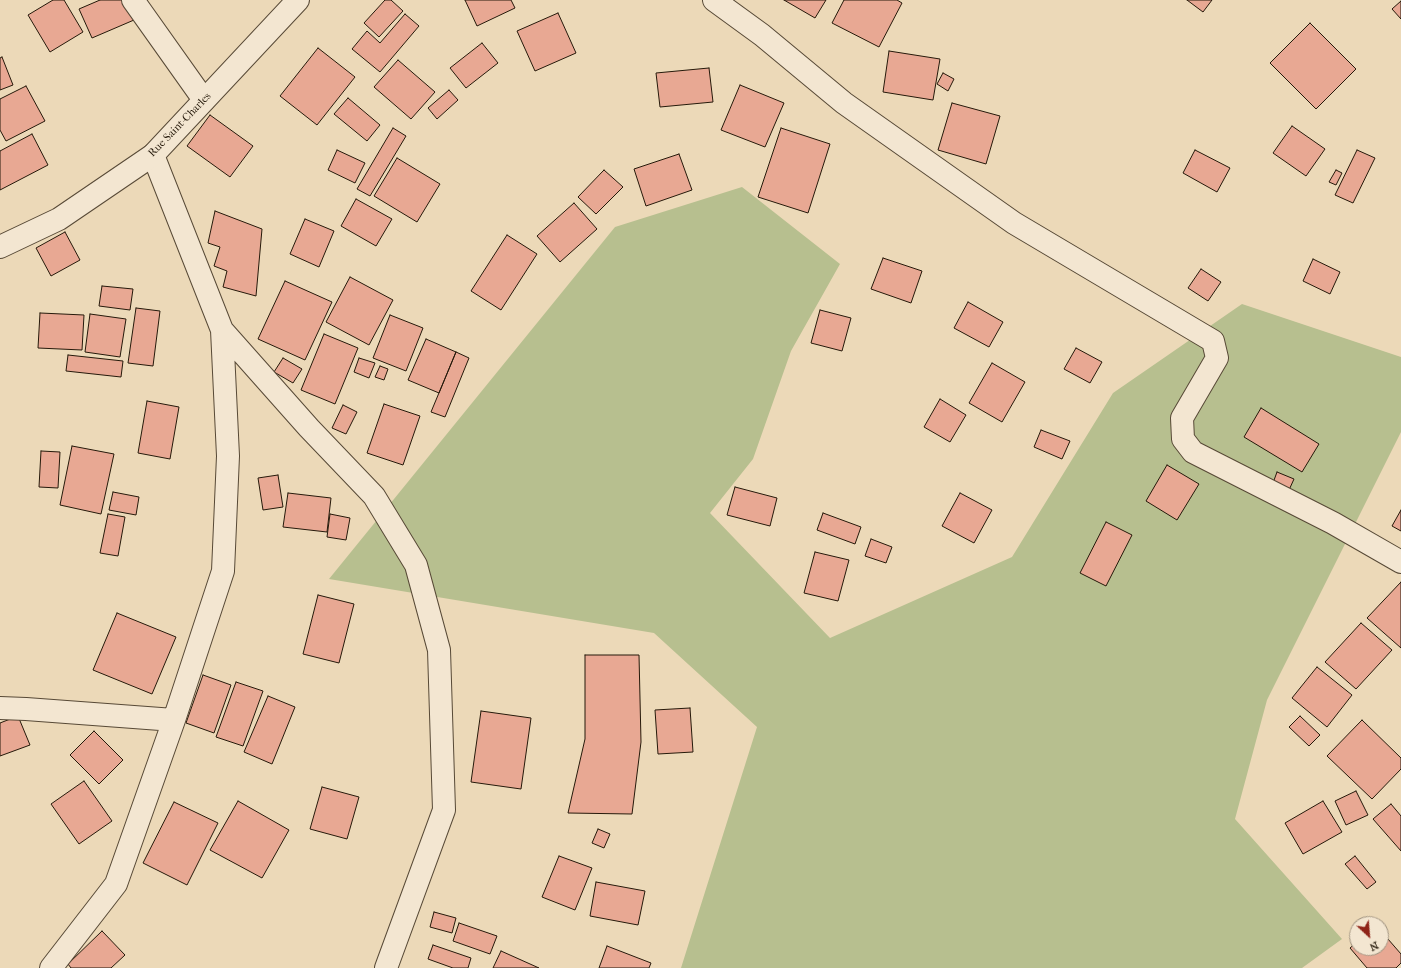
<!DOCTYPE html>
<style>
body{margin:0}
#map{position:relative;width:1401px;height:968px;overflow:hidden;background:#ecd9b8;font-family:"IM FELL French Canon",serif}
canvas{display:block}
.north{position:absolute;left:1349px;top:916px;width:40px;height:40px;box-sizing:border-box;background:#f3e6d1;border:1px solid #a19481;border-radius:50%;rotate:154deg;font-size:11px;font-weight:700;line-height:16px;text-align:center;color:#25190a}
.north::after{content:'';display:block;margin:auto;width:14px;height:18px;background:#8f2418;clip-path:polygon(50% 0,100% 100%,50% 72%,0 100%)}
</style>
<div id="map">
<canvas width="1401" height="968"></canvas>
<div class="north">N</div>
</div>
<script>
const c = document.querySelector('canvas').getContext('2d');
c.lineJoin = 'round';
function paint(path, color) { c.fillStyle = color; c.fill(path, 'evenodd'); }
const shape = rows => new Path2D(rows.map(r => 'M' + r).join(''));
function stroke(path, color, width, dash) { c.strokeStyle = color; c.lineWidth = width; c.lineCap = dash ? 'butt' : 'round'; c.setLineDash(dash || []); c.stroke(path); }
function label(font, color, halo, rows, align = 'center') {
  c.font = font + ' "IM FELL French Canon",serif'; c.lineWidth = 3; c.setLineDash([]); c.textBaseline = 'middle'; c.strokeStyle = halo; c.fillStyle = color; for (const [text, x, y, turn = 0] of rows) {
    c.save(); c.translate(x, y); c.rotate((+turn || 0) * Math.PI / 180); c.textAlign = isNaN(turn) ? turn : align; if (halo) c.strokeText(text, 0, 0); c.fillText(text, 0, 0); c.restore();
  }
}
const green = shape([
 [742,187,840,264,791,351,753,459,710,513,830,638,1012,557,1113,393,1242,304,1401,357,1401,432,1267,700,1235,819,1342,939,1302,968,681,968,757,727,654,633,329,579,615,227]
]);
const building = shape([
 [53,0,64,0,83,32,50,52,28,15,53,0],
 [100,0,125,0,134,20,92,38,79,9,100,0],
 [385,0,391,0,403,11,379,37,364,23,385,0],
 [465,0,511,0,515,8,477,26,465,0],
 [784,0,826,0,815,18,784,0],
 [844,0,897,0,902,3,879,47,832,23,844,0],
 [1187,0,1212,0,1203,12,1187,0],
 [1401,1,1401,19,1392,9,1401,1],
 [558,13,576,53,535,71,517,31,558,13],
 [405,14,419,26,380,72,352,49,367,31,380,43,405,14],
 [1310,23,1356,69,1316,109,1270,63,1310,23],
 [482,43,498,63,466,88,450,68,482,43],
 [318,48,355,77,317,125,280,96,318,48],
 [889,51,940,59,933,100,883,92,889,51],
 [2,57,13,85,0,90,0,58,2,57],
 [398,60,435,92,411,119,374,87,398,60],
 [709,68,713,102,660,107,656,73,709,68],
 [943,73,954,79,948,91,937,84,943,73],
 [740,85,784,103,765,147,721,130,740,85],
 [26,86,45,121,6,141,0,130,0,99,26,86],
 [449,90,458,100,437,119,428,108,449,90],
 [348,98,380,125,367,141,334,114,348,98],
 [952,103,1000,116,986,164,938,150,952,103],
 [210,115,253,146,230,177,187,146,210,115],
 [1292,126,1325,149,1306,176,1273,153,1292,126],
 [393,128,406,136,370,196,357,189,393,128],
 [781,128,830,144,808,213,758,197,781,128],
 [32,134,48,165,0,190,0,151,32,134],
 [337,150,365,163,355,183,328,170,337,150],
 [1195,150,1230,168,1217,192,1183,173,1195,150],
 [1357,150,1375,158,1353,203,1335,195,1357,150],
 [679,154,692,190,646,206,634,169,679,154],
 [397,158,440,184,417,222,374,196,397,158],
 [604,170,623,187,596,214,578,197,604,170],
 [1336,170,1342,173,1336,185,1329,182,1336,170],
 [356,199,392,219,376,246,341,226,356,199],
 [574,203,597,229,560,262,537,236,574,203],
 [215,211,262,229,256,296,223,287,227,271,214,266,220,247,208,243,215,211],
 [305,219,334,231,319,267,290,254,305,219],
 [65,232,80,260,51,276,36,248,65,232],
 [507,235,537,254,501,310,471,291,507,235],
 [883,258,922,271,911,303,871,289,883,258],
 [1313,259,1340,272,1330,294,1303,281,1313,259],
 [1201,269,1221,282,1208,301,1188,288,1201,269],
 [350,277,393,300,369,345,326,322,350,277],
 [285,281,332,302,305,360,258,339,285,281],
 [102,286,133,289,130,310,99,306,102,286],
 [968,302,1003,322,989,347,954,328,968,302],
 [136,308,160,311,153,366,128,363,136,308],
 [820,310,851,318,842,351,811,343,820,310],
 [40,313,84,315,82,350,38,348,40,313],
 [90,314,126,319,120,357,85,352,90,314],
 [390,315,423,328,406,371,373,358,390,315],
 [324,334,358,348,335,404,301,390,324,334],
 [426,339,456,352,439,393,408,380,426,339],
 [1076,348,1102,362,1090,383,1064,369,1076,348],
 [456,352,469,358,445,417,431,412,456,352],
 [68,355,123,361,121,377,66,371,68,355],
 [283,358,302,369,293,383,274,372,283,358],
 [359,358,375,363,369,378,354,372,359,358],
 [992,363,1025,382,1002,422,969,403,992,363],
 [380,366,388,369,384,380,375,377,380,366],
 [940,399,966,415,950,442,924,427,940,399],
 [147,401,179,407,170,459,138,453,147,401],
 [384,404,420,416,403,465,367,453,384,404],
 [343,405,357,412,346,434,332,428,343,405],
 [1261,408,1319,444,1302,472,1244,437,1261,408],
 [1041,430,1070,441,1062,459,1034,447,1041,430],
 [72,446,114,454,101,514,60,505,72,446],
 [41,451,60,452,58,488,39,487,41,451],
 [1167,465,1199,484,1177,520,1146,501,1167,465],
 [1277,472,1294,479,1289,490,1273,483,1277,472],
 [278,475,283,507,263,510,258,478,278,475],
 [735,487,777,498,770,526,727,515,735,487],
 [113,492,139,497,136,515,109,510,113,492],
 [288,493,331,498,327,532,283,527,288,493],
 [960,493,992,510,974,543,942,526,960,493],
 [1401,510,1401,531,1392,526,1401,510],
 [823,513,861,527,855,544,817,530,823,513],
 [108,514,125,517,118,556,100,553,108,514],
 [330,514,350,518,346,540,327,537,330,514],
 [1106,522,1132,535,1106,586,1080,573,1106,522],
 [871,539,892,547,886,563,865,556,871,539],
 [815,552,849,560,838,601,804,593,815,552],
 [1401,582,1401,648,1367,618,1401,582],
 [318,595,354,604,339,663,303,654,318,595],
 [117,613,176,637,152,694,93,670,117,613],
 [1361,623,1392,650,1356,689,1325,662,1361,623],
 [585,655,639,655,641,742,632,814,568,813,585,739,585,655],
 [1317,667,1352,695,1327,727,1292,698,1317,667],
 [203,675,231,685,214,733,186,723,203,675],
 [236,682,263,691,243,746,216,737,236,682],
 [268,696,295,707,272,764,244,752,268,696],
 [690,708,693,752,658,754,655,710,690,708],
 [481,711,531,718,521,789,471,782,481,711],
 [18,716,30,745,0,756,0,723,18,716],
 [1300,716,1320,735,1309,746,1289,727,1300,716],
 [1362,720,1401,758,1401,769,1372,799,1327,756,1362,720],
 [94,731,123,760,99,784,70,755,94,731],
 [84,781,112,821,79,844,51,804,84,781],
 [322,787,359,797,347,839,310,829,322,787],
 [1356,791,1368,815,1346,825,1335,801,1356,791],
 [238,801,289,830,262,878,210,850,238,801],
 [1323,801,1342,832,1303,854,1285,823,1323,801],
 [174,802,218,823,187,885,143,863,174,802],
 [1391,804,1401,816,1401,851,1373,819,1391,804],
 [598,829,610,834,604,848,592,843,598,829],
 [559,856,592,868,575,910,542,897,559,856],
 [1355,856,1376,882,1367,889,1345,864,1355,856],
 [596,882,645,891,638,925,590,916,596,882],
 [434,912,456,918,452,933,430,927,434,912],
 [459,923,497,936,490,954,453,941,459,923],
 [102,931,125,955,111,968,71,968,68,964,102,931],
 [1381,931,1401,954,1401,963,1396,968,1367,968,1350,948,1357,942,1357,948,1381,948,1381,931],
 [433,945,471,958,468,968,453,968,428,959,433,945],
 [607,946,651,963,649,968,599,968,607,946],
 [501,951,539,968,493,968,501,951]
]);
const minor = shape([
 [133,0,204,100],
 [714,0,762,35,844,103,1014,223,1213,341,1217,358,1182,418,1183,439,1193,452,1333,523,1401,562],
 [153,155,222,330,309,428,374,496,416,565,439,650,444,810,386,968],
 [0,708,26,709,174,720],
 [51,968,116,884,174,720,223,571,228,456,222,330]
]);
const tertiary = shape([
 [0,247,59,219,153,155,298,0]
]);
const streetNames = [
 ["Rue Saint-Charles",180,125,-46]
];
paint(green, '#b7bf8f');
paint(building, '#e8a893');
stroke(building, '#25190a', 1);
stroke(minor, '#574936', 24);
stroke(tertiary, '#574936', 24);
stroke(minor, '#f3e6d1', 22);
stroke(tertiary, '#f3e6d1', 22);
label('11px', '#25190a', '#f3e6d1', streetNames);
</script>
